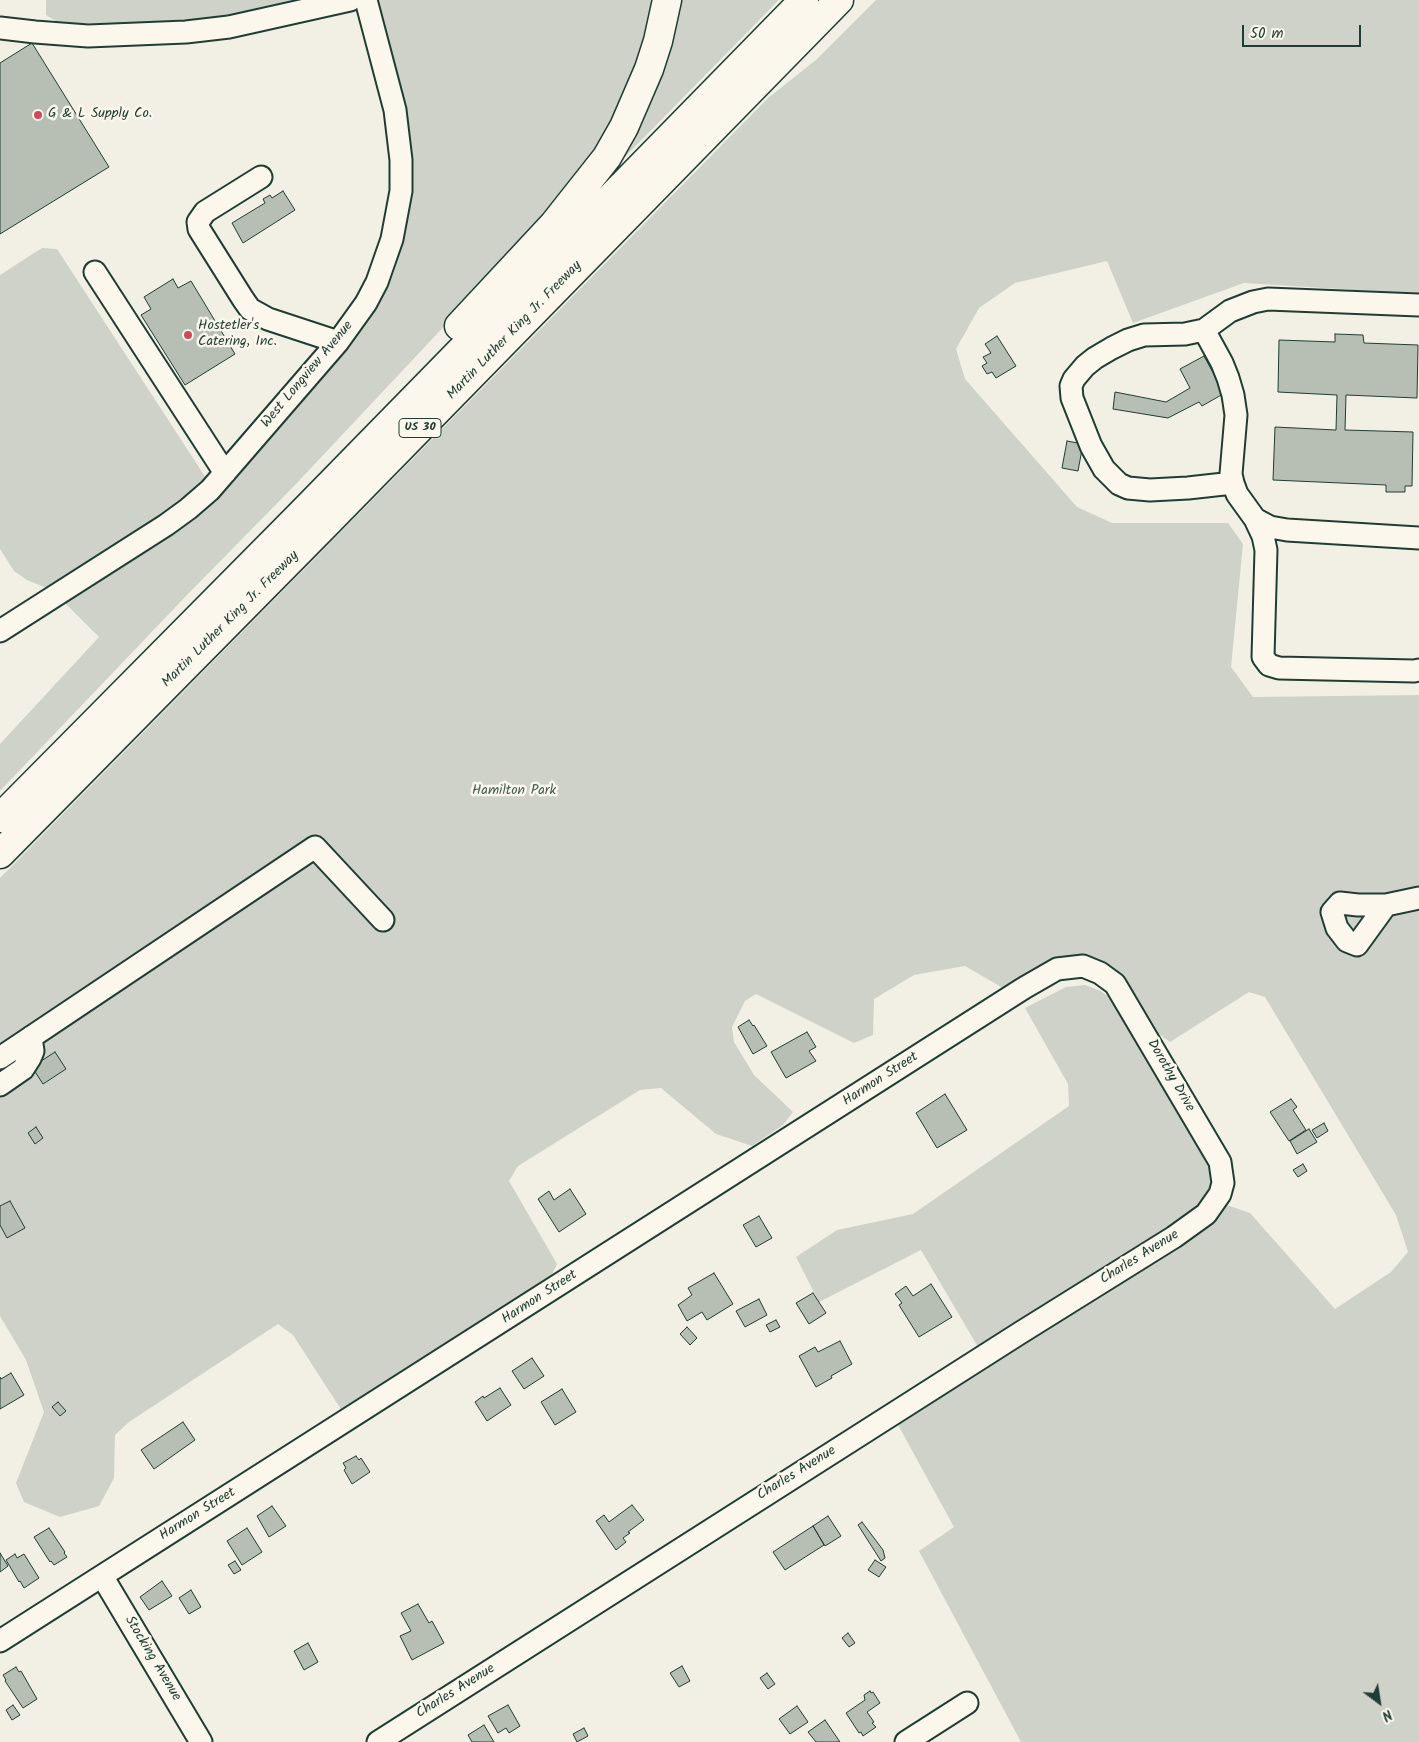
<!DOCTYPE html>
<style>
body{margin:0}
#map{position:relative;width:1419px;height:1742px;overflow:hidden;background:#f2f0e5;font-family:Kalam,sans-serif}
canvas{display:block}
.north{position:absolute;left:1354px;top:1677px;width:50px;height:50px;-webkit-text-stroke:4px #fbf7ec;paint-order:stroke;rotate:149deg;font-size:14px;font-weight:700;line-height:20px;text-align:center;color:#1f3d34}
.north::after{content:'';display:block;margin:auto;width:18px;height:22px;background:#1f3d34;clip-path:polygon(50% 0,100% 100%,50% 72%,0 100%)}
.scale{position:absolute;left:1242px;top:25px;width:119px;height:22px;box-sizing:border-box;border:2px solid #1f3d34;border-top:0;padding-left:6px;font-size:15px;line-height:18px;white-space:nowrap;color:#1f3d34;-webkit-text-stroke:4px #fbf7ec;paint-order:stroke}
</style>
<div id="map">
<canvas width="1419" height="1742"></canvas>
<div class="north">N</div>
<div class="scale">50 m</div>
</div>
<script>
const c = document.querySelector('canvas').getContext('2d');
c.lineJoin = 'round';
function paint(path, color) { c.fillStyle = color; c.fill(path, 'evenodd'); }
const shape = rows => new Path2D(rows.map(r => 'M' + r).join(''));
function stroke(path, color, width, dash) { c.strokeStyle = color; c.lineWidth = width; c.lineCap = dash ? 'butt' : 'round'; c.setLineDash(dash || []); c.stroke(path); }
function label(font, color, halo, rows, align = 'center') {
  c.font = font + ' Kalam,sans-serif'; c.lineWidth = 5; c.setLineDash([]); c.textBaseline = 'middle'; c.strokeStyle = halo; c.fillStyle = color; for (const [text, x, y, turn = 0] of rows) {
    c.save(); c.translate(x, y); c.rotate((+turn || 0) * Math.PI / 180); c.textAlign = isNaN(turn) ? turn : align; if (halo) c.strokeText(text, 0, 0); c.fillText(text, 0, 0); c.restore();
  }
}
const green = shape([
 [46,0,312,0,227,20,105,24,59,23,46,15],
 [376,0,656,0,633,79,594,156,513,253,296,484,187,595,0,791,0,744,99,637,64,602,231,482,333,365,357,337,376,308,394,272,405,235,411,196,412,165,409,131,401,91],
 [676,0,779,0,618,164],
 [876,0,1419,0,1419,294,1244,283,1133,323,1107,261,1015,283,979,308,956,349,965,379,1077,507,1112,523,1228,523,1243,544,1231,667,1253,697,1419,695,1419,1742,1021,1742,919,1551,954,1527,897,1423,1224,1204,1250,1213,1335,1309,1391,1272,1408,1252,1396,1215,1265,997,1249,992,1170,1042,1156,1032,1125,979,1107,963,1082,955,1054,958,1003,988,965,966,914,975,874,999,873,1035,854,1043,756,994,745,1001,732,1027,734,1042,754,1075,793,1112,783,1125,752,1146,716,1134,661,1088,640,1090,518,1166,509,1181,557,1264,550,1278,342,1411,293,1335,278,1324,129,1422,115,1435,114,1478,99,1506,60,1517,24,1502,16,1483,44,1412,26,1360,0,1316,0,878,768,98,816,60],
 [42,248,57,249,206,478,166,512,49,589,27,580,14,571,0,549,0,275],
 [1085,985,1101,991,1116,1003,1211,1166,1211,1189,1201,1205,1182,1221,978,1347,921,1250,819,1302,796,1257,837,1230,913,1214,1069,1106,1068,1084,1025,1008,1066,987]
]);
const building = shape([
 [32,43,109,167,0,234,0,63,32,43],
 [283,191,295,210,243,243,232,223,265,203,263,199,270,195,272,198,283,191],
 [173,279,178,288,191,281,235,354,185,385,141,315,151,309,144,297,173,279],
 [1335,334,1363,335,1364,343,1418,345,1417,398,1346,395,1345,430,1413,432,1412,486,1405,486,1405,492,1386,492,1386,485,1273,480,1275,427,1336,430,1337,395,1278,392,1279,340,1335,342,1335,334],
 [997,336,1016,366,996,378,992,372,987,374,982,366,987,363,983,357,991,353,985,344,997,336],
 [1204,356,1222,389,1223,394,1202,406,1199,402,1168,418,1113,409,1115,392,1166,402,1190,388,1180,369,1204,356],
 [1067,441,1083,444,1078,471,1062,468,1067,441],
 [749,1020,753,1026,754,1025,767,1046,753,1054,738,1027,749,1020],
 [807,1032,816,1047,809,1051,816,1061,786,1078,771,1052,807,1032],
 [55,1052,66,1069,43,1084,32,1067,55,1052],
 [945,1094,967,1130,937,1148,916,1113,945,1094],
 [1291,1099,1297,1107,1293,1110,1306,1130,1289,1141,1270,1112,1291,1099],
 [1324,1123,1328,1131,1317,1138,1312,1130,1324,1123],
 [36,1127,43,1138,35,1144,28,1133,36,1127],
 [1309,1129,1317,1142,1297,1154,1290,1141,1309,1129],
 [1303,1164,1307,1171,1298,1177,1293,1170,1303,1164],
 [570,1189,586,1214,559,1232,538,1199,549,1191,554,1200,570,1189],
 [10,1201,25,1228,7,1238,0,1225,0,1206,10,1201],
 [759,1216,772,1238,756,1247,743,1225,759,1216],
 [714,1273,733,1304,707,1320,702,1312,687,1321,678,1305,692,1295,688,1288,714,1273],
 [931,1284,952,1317,919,1337,899,1305,902,1303,895,1294,906,1286,913,1296,931,1284],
 [813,1293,826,1313,809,1324,796,1303,813,1293],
 [759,1299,767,1315,745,1327,736,1311,759,1299],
 [776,1320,780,1327,770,1332,766,1325,776,1320],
 [687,1327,697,1338,690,1345,680,1334,687,1327],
 [840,1341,852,1364,831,1376,832,1378,816,1387,799,1356,815,1347,818,1352,840,1341],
 [532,1358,544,1376,524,1389,512,1371,532,1358],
 [11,1373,24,1395,0,1409,0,1377,1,1379,11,1373],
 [500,1388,511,1405,487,1421,475,1402,483,1396,484,1398,500,1388],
 [562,1389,576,1412,555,1425,541,1402,562,1389],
 [58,1402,66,1411,60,1416,52,1407,58,1402],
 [183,1422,195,1440,154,1469,141,1450,183,1422],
 [356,1456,359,1460,361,1458,370,1472,352,1484,344,1470,346,1468,343,1463,356,1456],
 [632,1505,644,1520,628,1532,630,1533,623,1538,626,1542,616,1550,596,1521,604,1515,609,1522,632,1505],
 [272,1506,286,1526,269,1537,257,1516,272,1506],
 [828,1516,841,1536,825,1546,813,1526,828,1516],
 [862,1522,883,1550,885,1558,881,1561,858,1525,862,1522],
 [813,1526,824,1545,785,1570,773,1552,813,1526],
 [49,1528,65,1552,64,1553,67,1557,54,1565,51,1561,50,1562,34,1537,49,1528],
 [247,1528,262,1552,242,1565,227,1541,247,1528],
 [0,1553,8,1566,0,1572,0,1553],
 [15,1554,17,1558,24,1554,39,1578,24,1588,20,1581,19,1582,6,1560,15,1554],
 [875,1560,886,1567,879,1577,868,1570,875,1560],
 [235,1561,241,1570,234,1574,228,1565,235,1561],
 [162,1581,172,1596,149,1610,140,1597,162,1581],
 [191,1590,201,1607,189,1614,179,1598,191,1590],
 [418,1604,429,1623,432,1621,444,1643,412,1660,400,1636,411,1631,401,1613,418,1604],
 [848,1633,855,1643,849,1647,842,1638,848,1633],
 [308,1643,318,1662,304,1670,294,1651,308,1643],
 [682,1666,690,1681,679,1687,670,1673,682,1666],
 [16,1667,19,1672,21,1671,37,1699,23,1708,5,1681,6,1680,3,1675,16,1667],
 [767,1673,775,1684,768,1689,760,1678,767,1673],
 [870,1691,871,1693,873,1692,880,1703,867,1712,874,1722,872,1723,876,1727,863,1736,861,1732,859,1733,846,1713,865,1700,864,1695,870,1691],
 [13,1705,20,1715,12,1720,6,1710,13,1705],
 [508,1705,520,1726,509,1733,506,1728,498,1733,488,1716,508,1705],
 [797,1706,808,1722,790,1734,779,1719,797,1706],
 [825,1720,840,1742,816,1742,808,1732,825,1720],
 [484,1725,494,1742,472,1742,468,1735,484,1725],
 [584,1728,588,1736,577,1742,573,1734,584,1728]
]);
const minor = shape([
 [0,28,35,32,88,36,186,32,229,27,350,0],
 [261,177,205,212,198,222,199,229,243,299,250,309,268,319,338,342],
 [95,272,225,473],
 [1204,330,1222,363,1228,378,1233,395,1236,415,1231,474,1233,483,1237,494,1255,519,1263,536,1266,550,1263,657,1269,665,1279,668,1414,671,1419,670],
 [1233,483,1188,488,1150,490,1128,488,1119,484,1104,469,1091,446,1072,398,1071,386,1074,379,1085,366,1095,358,1112,348,1128,340,1144,335,1185,334,1204,330,1230,311,1253,302,1268,299,1419,305],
 [1255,519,1270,527,1287,530,1419,538],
 [0,631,166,525,188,509,210,490,338,342,366,303,377,282,392,239,401,191,401,160,395,110,366,0],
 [1386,905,1357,945,1347,941,1337,928,1332,912,1340,903,1358,905,1386,905,1419,898],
 [0,1058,315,847,383,920],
 [0,1085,23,1069,30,1058,33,1051,31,1037],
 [102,1576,201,1742],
 [0,1641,1024,988,1057,969,1083,966,1100,973,1115,984,1220,1162,1223,1183,1220,1194,1206,1214,1174,1237,1020,1333,378,1742],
 [906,1742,967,1703]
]);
const highway = shape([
 [459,326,554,224,607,157,624,127,649,69,658,41,667,0],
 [0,818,301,514,804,0],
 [0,854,326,524,839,0]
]);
const markers = [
 [38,115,5,"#d1495b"],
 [188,335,5,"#d1495b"]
];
const shields = [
 [420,428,42]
];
const shieldNames = [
 ["US 30",420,428]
];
const poiNames = [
 ["G & L Supply Co.",48,115],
 ["Hostetler's",198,327],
 ["Catering, Inc.",198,343]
];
const streetNames = [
 ["Martin Luther King Jr. Freeway",515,331,-46],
 ["West Longview Avenue",308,375,-50],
 ["Martin Luther King Jr. Freeway",231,620,-45],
 ["Dorothy Drive",1170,1076,60],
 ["Harmon Street",881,1080,-33],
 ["Charles Avenue",1140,1258,-32],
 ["Harmon Street",540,1298,-33],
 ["Charles Avenue",797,1474,-32],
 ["Harmon Street",198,1515,-32],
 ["Stocking Avenue",152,1659,59],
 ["Charles Avenue",456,1692,-32]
];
const parkNames = [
 ["Hamilton Park",514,792]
];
paint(green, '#cfd2c8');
paint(building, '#b7beb3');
stroke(building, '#1f3d34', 1);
stroke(minor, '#1f3d34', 25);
stroke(highway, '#1f3d34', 31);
stroke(minor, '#fbf7ec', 21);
stroke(highway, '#fbf7ec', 28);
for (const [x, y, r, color] of markers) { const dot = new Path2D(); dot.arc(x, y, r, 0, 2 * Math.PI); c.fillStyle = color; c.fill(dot); stroke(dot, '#fbf7ec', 2); }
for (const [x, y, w] of shields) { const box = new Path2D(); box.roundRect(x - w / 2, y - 9.5, w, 19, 4); c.fillStyle = '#fbf7ec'; c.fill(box); stroke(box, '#1f3d34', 1); }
label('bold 12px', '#1f3d34', null, shieldNames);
label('14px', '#1f3d34', '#fbf7ec', poiNames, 'left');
label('14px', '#1f3d34', '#fbf7ec', streetNames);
label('14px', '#425b52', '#fbf7ec', parkNames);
</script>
